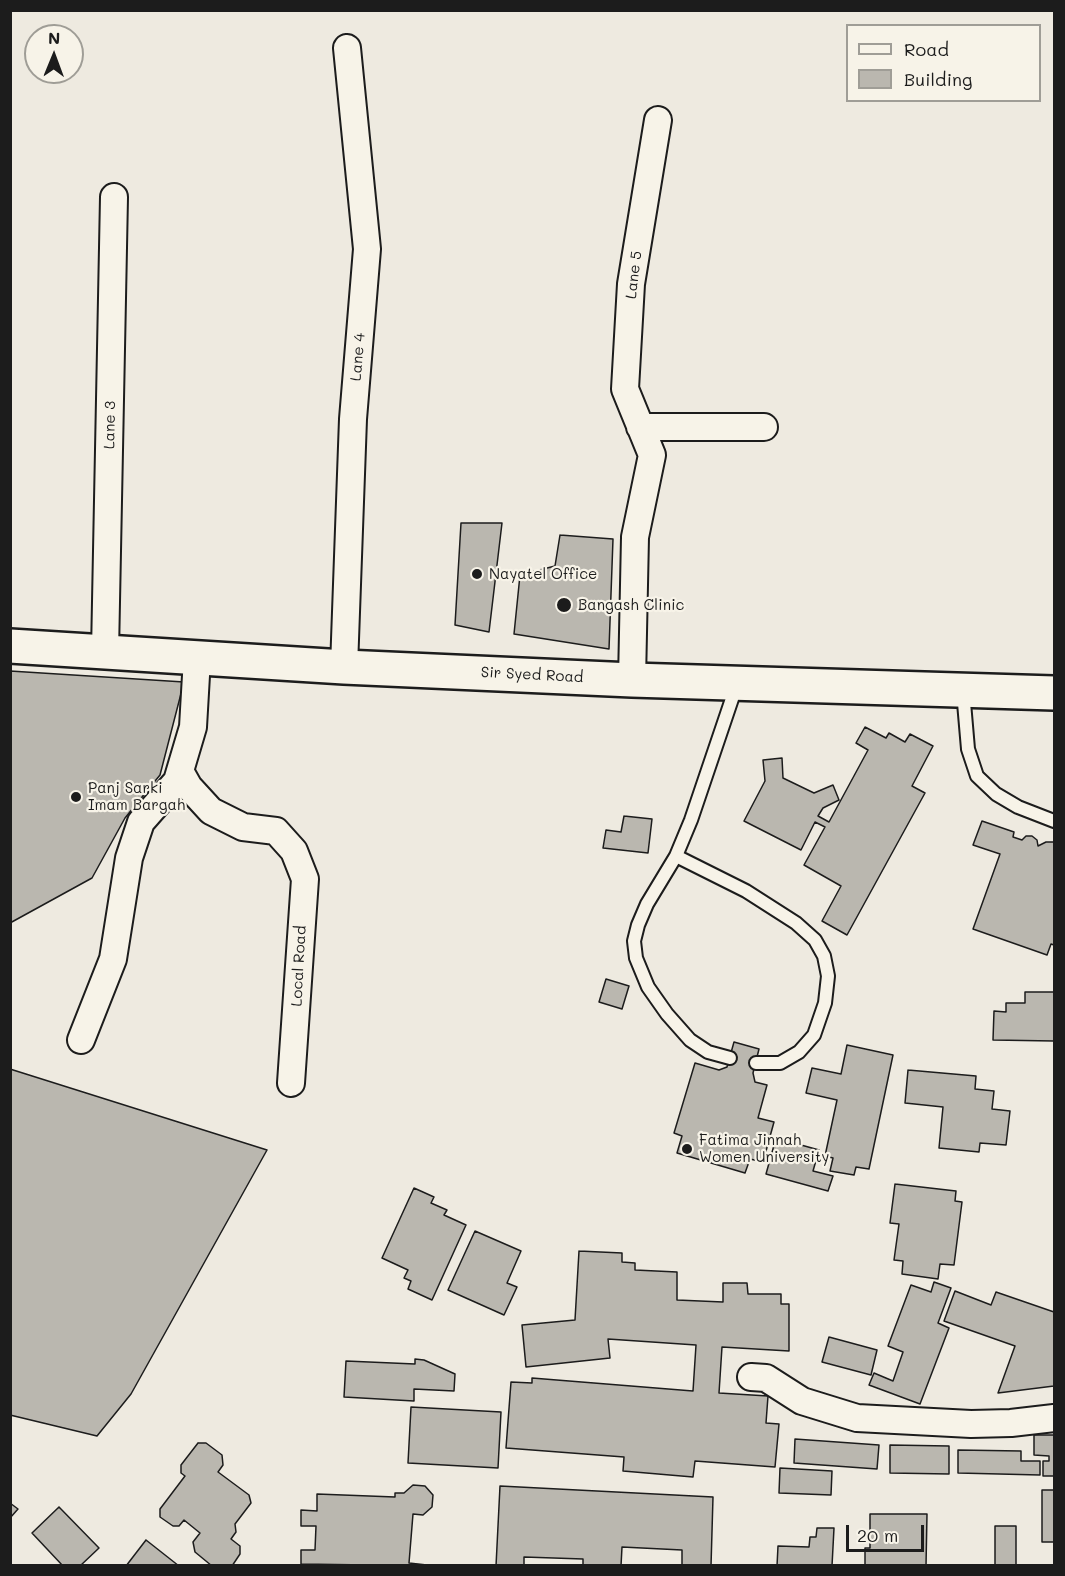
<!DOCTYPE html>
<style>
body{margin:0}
#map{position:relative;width:1065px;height:1576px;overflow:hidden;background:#eeeae0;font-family:Mali,sans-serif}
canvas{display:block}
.frame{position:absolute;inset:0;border:12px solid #1c1c1c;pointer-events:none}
.legend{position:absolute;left:846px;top:24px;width:195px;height:78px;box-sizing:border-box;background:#f7f3e8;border:2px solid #9f9d96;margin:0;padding:8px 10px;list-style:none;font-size:18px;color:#1c1c1c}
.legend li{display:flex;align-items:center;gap:12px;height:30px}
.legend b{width:30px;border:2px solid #9f9d96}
.north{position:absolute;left:24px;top:24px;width:60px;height:60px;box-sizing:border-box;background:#f7f3e8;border:2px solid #9f9d96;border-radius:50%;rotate:1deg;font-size:16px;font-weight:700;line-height:24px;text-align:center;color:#1c1c1c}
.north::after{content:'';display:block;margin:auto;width:21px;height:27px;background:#1c1c1c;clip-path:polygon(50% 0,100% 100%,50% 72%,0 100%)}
.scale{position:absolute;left:846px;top:1525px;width:78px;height:27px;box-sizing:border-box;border:3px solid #1c1c1c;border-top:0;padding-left:8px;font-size:18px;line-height:21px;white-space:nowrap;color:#1c1c1c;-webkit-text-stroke:4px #f7f3e8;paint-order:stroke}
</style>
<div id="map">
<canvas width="1065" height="1576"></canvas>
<div class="frame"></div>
<ul class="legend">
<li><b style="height:8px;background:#f7f3e8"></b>Road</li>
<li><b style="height:16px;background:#bab7af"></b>Building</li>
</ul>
<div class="north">N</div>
<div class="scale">20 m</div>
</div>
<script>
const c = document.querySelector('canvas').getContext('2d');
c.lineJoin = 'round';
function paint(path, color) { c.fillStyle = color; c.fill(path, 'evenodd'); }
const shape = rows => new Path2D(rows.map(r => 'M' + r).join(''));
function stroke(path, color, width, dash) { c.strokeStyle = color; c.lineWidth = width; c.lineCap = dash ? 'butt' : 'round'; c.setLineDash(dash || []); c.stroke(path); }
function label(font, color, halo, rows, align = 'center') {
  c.font = font + ' Mali,sans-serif'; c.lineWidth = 4.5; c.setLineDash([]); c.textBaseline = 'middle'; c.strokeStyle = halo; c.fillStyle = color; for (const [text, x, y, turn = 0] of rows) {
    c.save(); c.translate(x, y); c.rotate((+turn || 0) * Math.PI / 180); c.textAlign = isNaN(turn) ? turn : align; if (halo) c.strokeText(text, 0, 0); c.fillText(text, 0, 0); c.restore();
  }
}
const building = shape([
 [461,523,502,523,489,632,455,625,461,523],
 [560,535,613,539,609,649,514,634,520,575,555,566,560,535],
 [10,671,184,682,160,775,125,818,92,878,10,923,10,671],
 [865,727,886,738,889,733,905,742,910,734,933,746,912,786,925,793,847,935,822,921,841,886,804,865,825,827,815,822,801,850,744,821,765,781,763,760,782,758,783,778,814,793,833,785,839,800,823,808,818,816,829,822,868,750,856,743,865,727],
 [624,816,652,819,648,853,603,848,606,830,621,832,624,816],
 [982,821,1014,832,1013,837,1022,840,1026,836,1032,836,1037,840,1038,846,1046,842,1054,842,1054,945,1051,944,1047,955,973,929,1000,854,973,845,982,821],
 [606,979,629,986,622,1009,599,1002,606,979],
 [1025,992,1054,992,1054,1041,993,1040,994,1011,1006,1012,1006,1003,1025,1003,1025,992],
 [734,1042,759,1049,753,1073,755,1082,767,1085,758,1118,774,1122,763,1162,750,1159,745,1173,677,1153,682,1136,674,1133,695,1063,719,1070,727,1067,734,1042],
 [847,1045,893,1055,869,1169,856,1167,854,1175,830,1171,833,1158,825,1156,837,1100,806,1093,812,1068,841,1074,847,1045],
 [10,1069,267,1150,131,1394,97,1436,10,1415,10,1069],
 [908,1070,976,1076,975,1089,994,1091,992,1109,1010,1111,1006,1145,980,1143,979,1152,939,1148,943,1107,905,1103,908,1070],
 [776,1138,819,1150,813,1171,833,1176,828,1191,766,1174,776,1138],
 [895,1184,956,1191,955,1201,962,1202,954,1265,940,1264,938,1279,902,1274,903,1261,894,1260,899,1224,890,1223,895,1184],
 [414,1188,434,1197,431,1203,447,1210,444,1215,466,1225,432,1300,408,1289,411,1281,404,1278,408,1270,382,1258,414,1188],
 [475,1231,521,1251,507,1283,517,1287,504,1315,448,1290,475,1231],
 [579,1251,622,1253,622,1262,635,1263,635,1270,677,1272,677,1300,723,1302,723,1283,747,1283,748,1294,781,1294,781,1304,789,1304,789,1351,722,1347,719,1393,768,1396,766,1423,779,1424,775,1467,695,1461,693,1477,623,1471,624,1457,506,1448,511,1382,532,1383,532,1378,693,1391,696,1345,608,1339,610,1358,526,1367,522,1325,575,1320,579,1251],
 [934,1282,951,1288,938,1323,949,1328,920,1404,869,1385,874,1373,893,1381,903,1352,888,1346,911,1285,931,1292,934,1282],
 [955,1291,991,1305,996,1292,1054,1312,1054,1386,998,1393,1015,1346,944,1321,955,1291],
 [829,1337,877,1350,871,1375,822,1362,829,1337],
 [415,1359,424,1360,455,1374,454,1391,414,1389,414,1401,344,1397,346,1361,415,1364,415,1359],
 [411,1407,501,1412,498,1468,408,1463,411,1407],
 [1034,1435,1054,1435,1054,1476,1043,1476,1043,1461,1049,1461,1049,1456,1034,1455,1034,1435],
 [795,1439,879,1445,877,1469,794,1463,795,1439],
 [198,1443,206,1443,222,1455,223,1465,218,1472,249,1495,251,1503,235,1524,236,1532,231,1539,240,1546,240,1554,232,1566,212,1566,195,1552,193,1542,200,1533,184,1520,179,1526,173,1526,160,1517,160,1509,185,1476,181,1473,181,1465,198,1443],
 [890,1445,949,1446,949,1474,890,1473,890,1445],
 [958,1450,1021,1451,1021,1461,1040,1461,1040,1475,958,1473,958,1450],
 [780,1468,832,1471,831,1495,779,1493,780,1468],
 [413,1485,425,1486,433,1495,432,1507,423,1515,413,1514,409,1563,436,1566,301,1564,301,1550,315,1550,316,1526,301,1526,301,1510,317,1511,317,1494,395,1497,395,1493,404,1493,413,1485],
 [500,1486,713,1497,711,1566,682,1566,682,1550,622,1547,621,1566,583,1566,583,1559,524,1557,524,1566,496,1566,500,1486],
 [1042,1490,1054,1490,1054,1542,1042,1542,1042,1490],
 [10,1503,18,1509,10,1518,10,1503],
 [59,1507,99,1548,80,1566,63,1566,32,1533,59,1507],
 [870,1514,927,1514,926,1566,865,1566,865,1548,870,1548,870,1514],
 [995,1526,1016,1526,1016,1566,995,1566,995,1526],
 [817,1528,834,1528,832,1566,777,1566,778,1546,809,1547,810,1537,816,1537,817,1528],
 [146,1540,179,1566,126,1566,146,1540]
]);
const lane = shape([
 [963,691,968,749,977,776,996,794,1018,807,1054,821],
 [676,856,746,891,796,923,815,940,824,956,828,976,825,1003,814,1035,799,1052,780,1063,756,1063],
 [730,1058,708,1052,690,1040,667,1014,648,987,636,958,634,941,638,925,647,904,676,856,691,820,737,684]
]);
const street = shape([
 [640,427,764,427],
 [105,652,114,197],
 [344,667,353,419,367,249,347,48],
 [632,680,635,537,652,455,625,389,631,284,658,120],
 [180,771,189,787,211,811,243,827,276,831,294,851,305,879,291,1083],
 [81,1040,113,959,129,858,141,822,177,781,193,727,197,658],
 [751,1377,766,1378,802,1401,857,1418,971,1424,1011,1423,1054,1418]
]);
const secondary = shape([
 [10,646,344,667,632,680,1054,693]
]);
const markers = [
 [477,574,6,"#1c1c1c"],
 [564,605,8,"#1c1c1c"],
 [76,797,6,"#1c1c1c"],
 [687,1149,6,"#1c1c1c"]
];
const streetNames = [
 ["Lane 5",634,275,-83],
 ["Lane 4",358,357,-85],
 ["Lane 3",110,425,-89],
 ["Sir Syed Road",532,675,3],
 ["Local Road",299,966,-87]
];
const poiNames = [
 ["Nayatel Office",489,574],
 ["Bangash Clinic",578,605],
 ["Panj Sarki",88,788],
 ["Imam Bargah",88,805],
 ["Fatima Jinnah",699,1140],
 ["Women University",699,1157]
];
paint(building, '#bab7af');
stroke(building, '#1c1c1c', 1.5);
stroke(lane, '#1c1c1c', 16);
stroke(street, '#1c1c1c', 30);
stroke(secondary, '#1c1c1c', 38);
stroke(lane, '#f7f3e8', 12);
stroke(street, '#f7f3e8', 26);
stroke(secondary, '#f7f3e8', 33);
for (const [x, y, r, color] of markers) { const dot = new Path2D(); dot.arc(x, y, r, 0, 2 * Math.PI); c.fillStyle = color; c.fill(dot); stroke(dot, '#f7f3e8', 2); }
label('15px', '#1c1c1c', '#f7f3e8', streetNames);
label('15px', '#1c1c1c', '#f7f3e8', poiNames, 'left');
</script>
